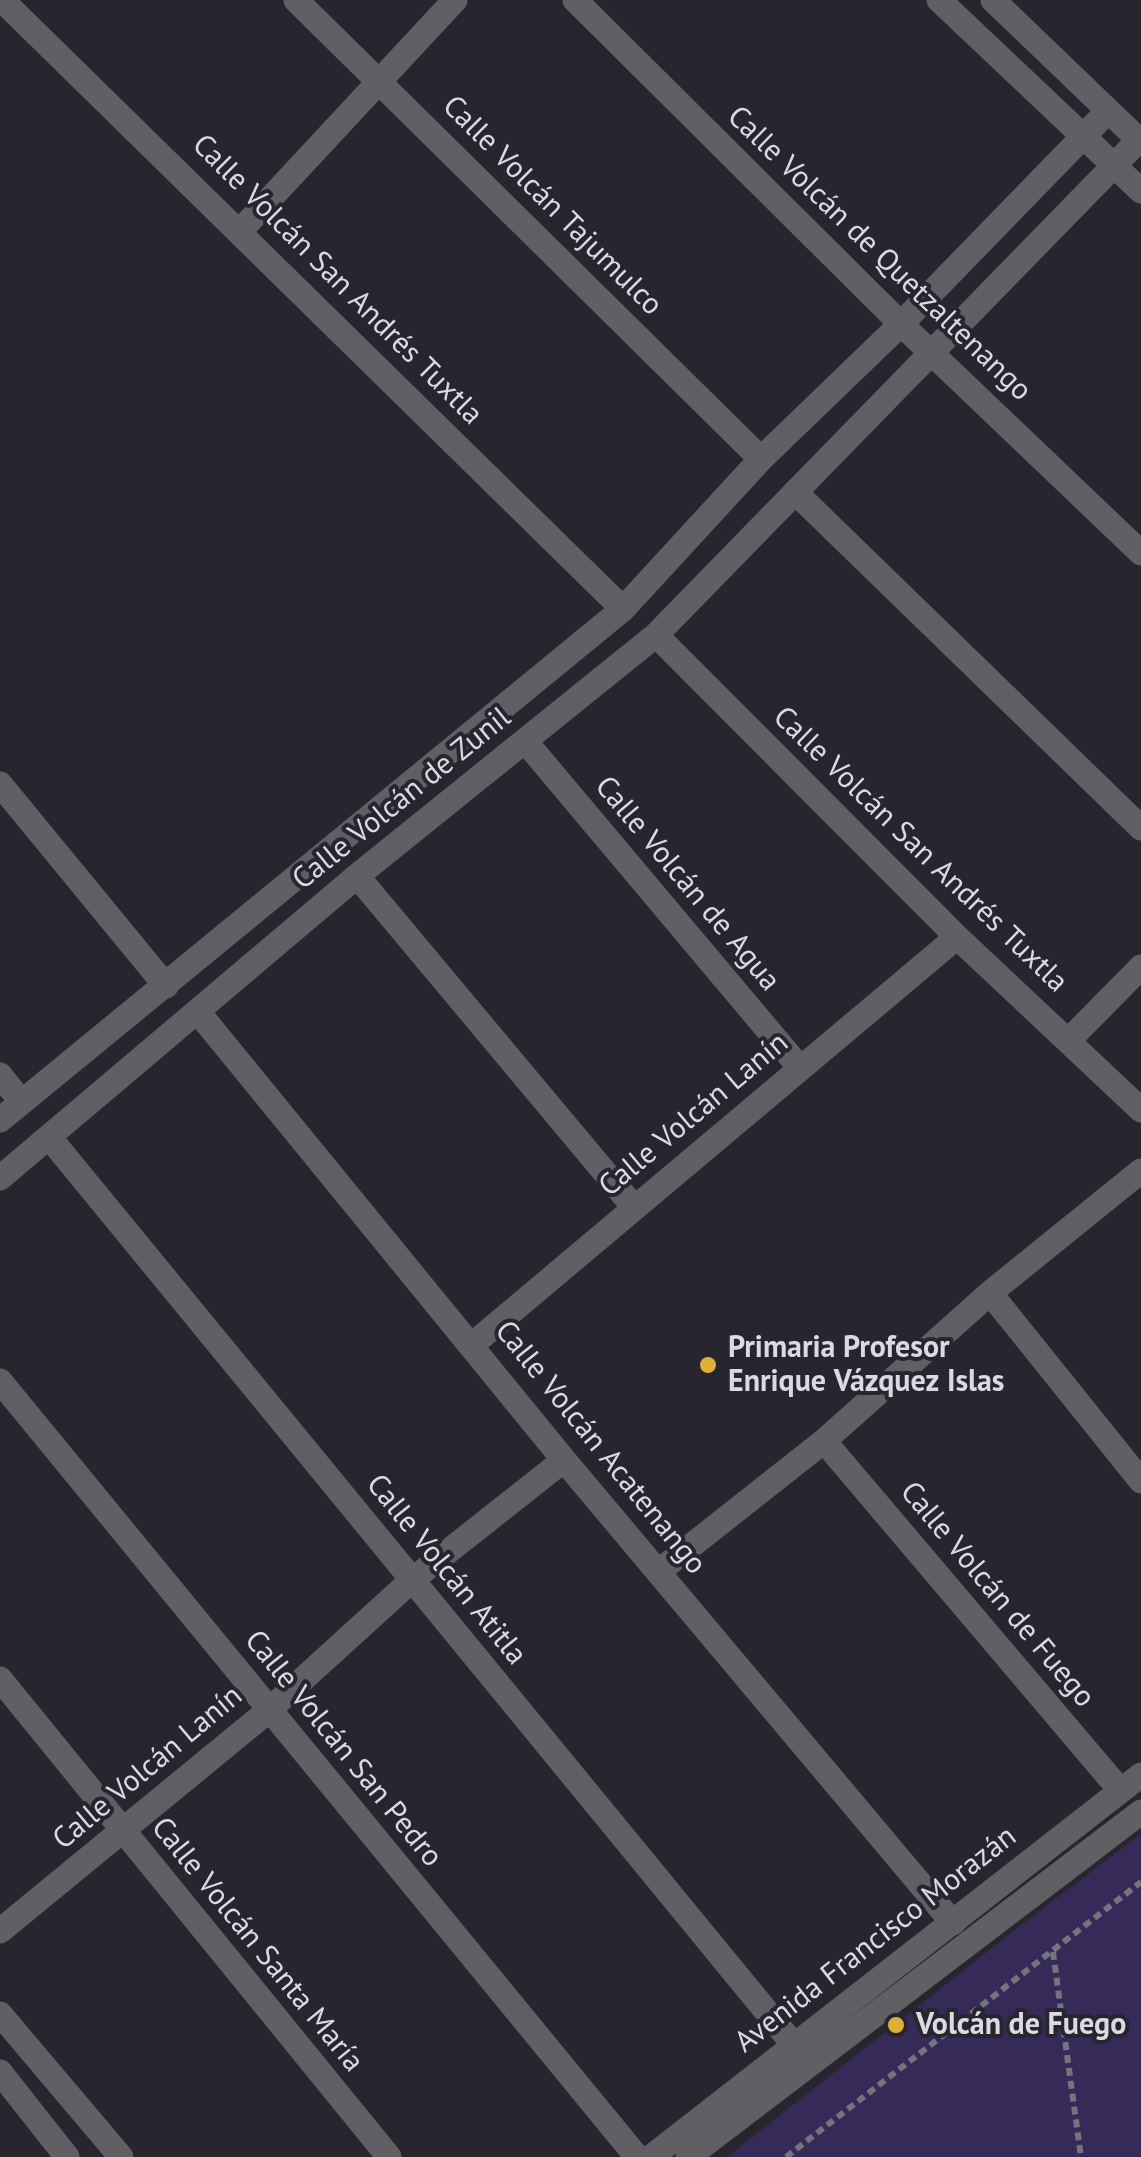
<!DOCTYPE html>
<meta charset="utf-8">
<style>
body{margin:0}
canvas{display:block;background:#27262f}
</style>
<canvas width="1141" height="2157"></canvas>
<script>
const c = document.querySelector('canvas').getContext('2d');
c.lineJoin = 'round';
function paint(path, color) { c.fillStyle = color; c.fill(path, 'evenodd'); }
const shape = rows => new Path2D(rows.map(r => 'M' + r).join(''));
function stroke(path, color, width, dash) { c.strokeStyle = color; c.lineWidth = width; c.lineCap = dash ? 'butt' : 'round'; c.setLineDash(dash || []); c.stroke(path); }
function label(font, color, halo, rows, align = 'center') {
  c.font = font + ' "PT Sans",sans-serif'; c.lineWidth = 8; c.setLineDash([]); c.textBaseline = 'middle'; c.strokeStyle = halo; c.fillStyle = color; for (const [text, x, y, turn = 0] of rows) {
    c.save(); c.translate(x, y); c.rotate((+turn || 0) * Math.PI / 180); c.textAlign = isNaN(turn) ? turn : align; if (halo) c.strokeText(text, 0, 0); c.fillText(text, 0, 0); c.restore();
  }
}
const green = shape([
 [1141,1834,1141,2157,727,2157,1021,1925]
]);
const path = shape([
 [1053,1952,1081,2157],
 [786,2157,1141,1882]
]);
const minor = shape([
 [2,0,623,609],
 [296,0,761,459],
 [575,0,901,324,1141,553],
 [939,0,1141,191],
 [993,0,1141,142],
 [241,230,455,0],
 [795,492,1141,828],
 [656,635,957,937,1141,1110],
 [525,741,800,1068],
 [0,784,166,986],
 [357,876,633,1206],
 [198,1012,564,1460,953,1923],
 [1070,1039,1141,967],
 [0,1075,21,1101],
 [0,1120,623,609,761,459,901,324,1108,111],
 [49,1137,794,2045],
 [0,1178,357,876,656,635,1139,140],
 [990,1293,1141,1481],
 [473,1344,957,937],
 [0,1381,637,2157],
 [824,1441,1120,1790],
 [658,1572,824,1441,990,1293,1141,1171],
 [0,1679,389,2157],
 [0,1931,268,1711,412,1580,564,1460],
 [0,2014,121,2157],
 [0,2072,67,2157],
 [651,2157,1141,1775],
 [688,2157,1141,1812]
]);
const markers = [
 [708,1365,10,"#dfb034"],
 [896,2025,10,"#dfb034"]
];
const streetNames = [
 ["Calle Volcán Tajumulco",552,206,45],
 ["Calle Volcán de Quetzaltenango",879,254,44],
 ["Calle Volcán San Andrés Tuxtla",337,280,45],
 ["Calle Volcán de Zunil",402,799,-39],
 ["Calle Volcán San Andrés Tuxtla",920,850,44],
 ["Calle Volcán de Agua",687,884,50],
 ["Calle Volcán Lanín",694,1115,-40],
 ["Calle Volcán Acatenango",600,1448,51],
 ["Calle Volcán Atitla",446,1570,51],
 ["Calle Volcán de Fuego",997,1595,50],
 ["Calle Volcán San Pedro",343,1749,51],
 ["Calle Volcán Lanín",148,1768,-40],
 ["Avenida Francisco Morazán",876,1940,-38],
 ["Calle Volcán Santa María",257,1945,51]
];
const poiNames = [
 ["Primaria Profesor",728,1348],
 ["Enrique Vázquez Islas",728,1382],
 ["Volcán de Fuego",916,2025]
];
paint(green, '#352a58');
stroke(path, '#75747c', 6, [8, 5]);
stroke(minor, '#605f64', 25);
for (const [x, y, r, color] of markers) { const dot = new Path2D(); dot.arc(x, y, r, 0, 2 * Math.PI); c.fillStyle = color; c.fill(dot); stroke(dot, '#27262f', 4); }
label('30px', '#dbdae1', '#27262f', streetNames);
label('bold 30px', '#dbdae1', '#27262f', poiNames, 'left');
</script>
